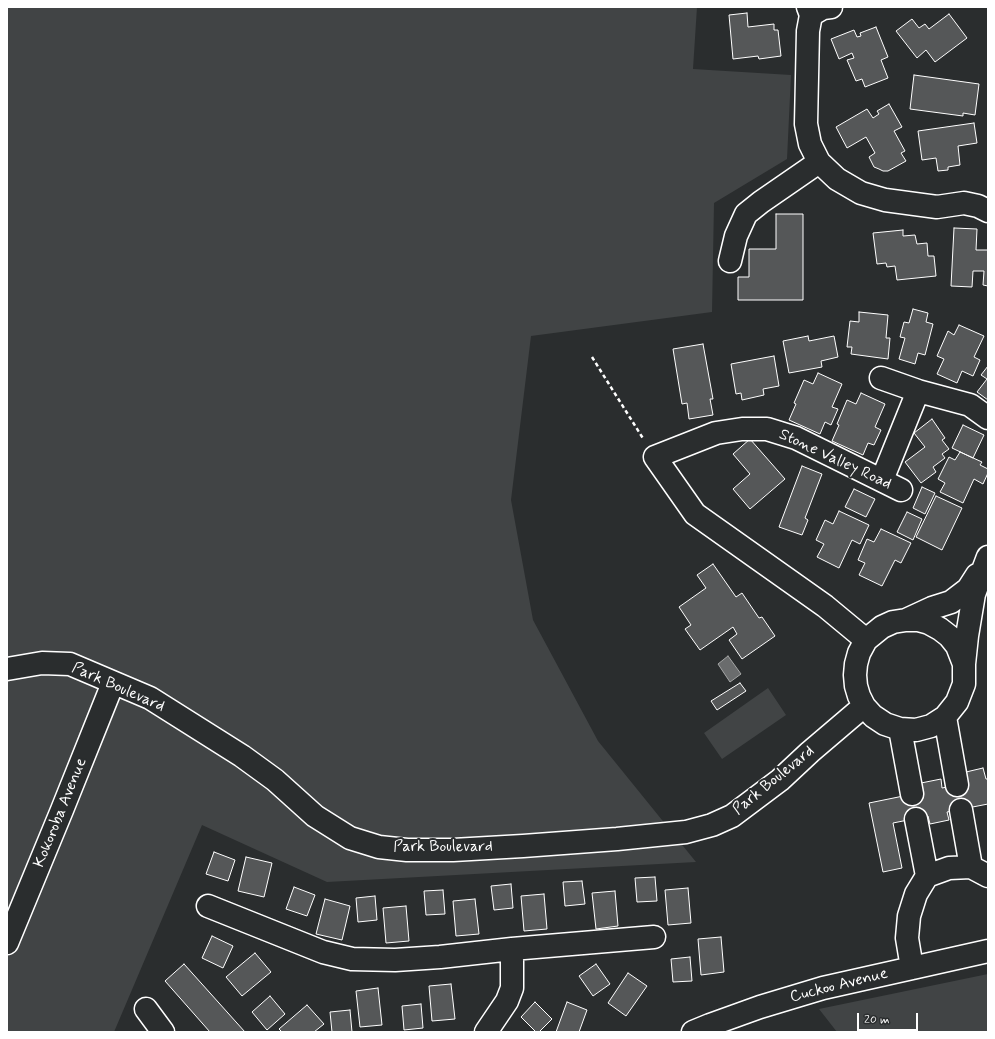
<!DOCTYPE html>
<style>
body{margin:0}
#map{position:relative;width:995px;height:1039px;overflow:hidden;background:#2a2d2e;font-family:Mynerve,sans-serif}
canvas{display:block}
.frame{position:absolute;inset:0;border:8px solid #fff;pointer-events:none}
.scale{position:absolute;left:857px;top:1013px;width:61px;height:18px;box-sizing:border-box;border:2px solid #fff;border-top:0;padding-left:5px;font-size:12px;line-height:14px;white-space:nowrap;color:#fff;-webkit-text-stroke:3px #2a2d2e;paint-order:stroke}
</style>
<div id="map">
<canvas width="995" height="1039"></canvas>
<div class="frame"></div>
<div class="scale">20 m</div>
</div>
<script>
const c = document.querySelector('canvas').getContext('2d');
c.lineJoin = 'round';
function paint(path, color) { c.fillStyle = color; c.fill(path, 'evenodd'); }
const shape = rows => new Path2D(rows.map(r => 'M' + r).join(''));
function stroke(path, color, width, dash) { c.strokeStyle = color; c.lineWidth = width; c.lineCap = dash ? 'butt' : 'round'; c.setLineDash(dash || []); c.stroke(path); }
function label(font, color, halo, rows, align = 'center') {
  c.font = font + ' Mynerve,sans-serif'; c.lineWidth = 4; c.setLineDash([]); c.textBaseline = 'middle'; c.strokeStyle = halo; c.fillStyle = color; for (const [text, x, y, turn = 0] of rows) {
    c.save(); c.translate(x, y); c.rotate((+turn || 0) * Math.PI / 180); c.textAlign = isNaN(turn) ? turn : align; if (halo) c.strokeText(text, 0, 0); c.fillText(text, 0, 0); c.restore();
  }
}
const green = shape([
 [7,7,697,7,693,69,791,75,787,159,714,203,712,312,531,336,511,500,533,620,598,741,696,862,327,882,202,825,114,1032,7,1032],
 [768,688,786,715,722,759,704,733],
 [988,974,988,1032,837,1032,819,1009]
]);
const water = shape([
 [728,656,741,674,730,682,718,664,728,656]
]);
const building = shape([
 [747,13,748,27,774,24,774,30,778,30,781,56,759,59,758,56,733,59,729,15,747,13],
 [949,14,967,38,935,62,926,50,917,58,896,31,912,19,919,28,925,24,929,29,949,14],
 [876,27,888,57,881,60,888,78,865,87,862,79,856,81,847,60,854,58,852,53,839,59,831,39,854,30,857,37,861,36,860,33,876,27],
 [914,75,979,84,975,115,963,113,963,116,910,109,914,75],
 [889,104,902,127,894,131,905,151,901,153,906,161,888,171,883,171,879,169,874,167,869,157,875,153,866,137,847,148,836,127,867,109,873,118,879,114,877,111,889,104],
 [974,123,977,143,958,146,960,165,948,167,948,170,938,171,936,158,922,160,918,131,974,123],
 [776,214,803,214,803,300,738,300,738,277,749,277,749,249,776,249,776,214],
 [954,228,977,229,976,250,988,250,988,286,983,285,984,271,973,271,972,287,951,286,954,228],
 [903,230,903,236,915,235,917,244,927,243,928,256,934,256,936,276,897,280,895,266,887,267,886,263,877,264,873,233,903,230],
 [913,309,928,313,926,322,933,324,925,355,918,353,915,364,899,359,905,338,900,337,904,322,909,323,913,309],
 [859,312,888,315,886,338,890,338,888,359,851,354,852,347,847,347,850,321,859,322,859,312],
 [959,325,984,336,974,357,980,360,973,376,962,371,957,383,937,374,944,359,937,356,948,331,954,335,959,325],
 [808,336,809,341,834,336,838,357,821,361,822,367,789,373,783,341,808,336],
 [703,344,713,399,710,399,713,415,689,419,687,403,682,404,673,349,703,344],
 [774,356,779,386,763,389,764,395,742,400,741,393,736,394,731,364,774,356],
 [988,366,988,400,977,392,987,379,981,375,988,366],
 [818,373,842,384,832,407,838,409,831,425,825,422,820,434,789,420,796,404,794,403,804,380,813,384,818,373],
 [861,393,885,404,875,427,881,430,874,445,868,443,863,455,832,441,839,425,837,424,847,400,856,404,861,393],
 [932,419,945,438,942,440,949,449,942,454,945,458,933,467,936,472,921,483,905,462,925,447,914,433,932,419],
 [963,425,984,435,973,458,952,448,963,425],
 [750,439,785,479,750,509,733,489,750,474,733,454,750,439],
 [960,452,982,462,980,465,988,469,988,473,983,484,974,479,963,503,940,492,945,483,938,479,949,457,955,460,960,452],
 [802,466,822,474,805,518,808,520,802,535,779,527,802,466],
 [922,487,935,493,925,514,913,508,922,487],
 [854,489,875,499,866,517,845,507,854,489],
 [936,496,962,508,942,550,916,537,936,496],
 [839,511,869,525,860,544,852,540,839,568,817,557,824,544,816,540,825,520,833,524,839,511],
 [907,512,922,519,913,540,897,532,907,512],
 [881,529,911,543,901,563,895,560,882,586,859,575,865,563,858,560,867,539,874,542,881,529],
 [713,564,736,597,742,593,759,618,762,617,775,636,742,659,729,640,737,634,733,627,700,650,685,629,691,625,679,607,706,588,697,575,713,564],
 [740,683,746,691,717,710,711,701,740,683],
 [983,768,986,779,988,779,988,804,947,812,949,820,930,824,928,816,893,823,902,868,883,872,869,803,923,792,921,783,941,779,942,788,968,783,966,772,983,768],
 [214,852,235,860,228,881,206,874,214,852],
 [246,857,272,863,264,897,238,891,246,857],
 [655,877,657,901,637,902,635,878,655,877],
 [582,881,585,904,565,906,563,882,582,881],
 [511,884,513,908,494,910,491,886,511,884],
 [294,887,315,895,307,916,286,909,294,887],
 [688,888,691,923,668,925,665,890,688,888],
 [443,890,445,914,426,915,424,891,443,890],
 [615,891,618,926,596,929,592,893,615,891],
 [544,894,547,929,524,931,521,896,544,894],
 [375,896,377,920,358,922,356,898,375,896],
 [325,899,350,906,342,940,316,934,325,899],
 [475,899,479,934,456,936,453,901,475,899],
 [406,906,409,941,386,943,383,908,406,906],
 [212,936,233,946,223,968,202,958,212,936],
 [721,937,724,972,701,975,698,939,721,937],
 [255,953,271,972,242,996,226,977,255,953],
 [690,957,692,981,673,982,671,959,690,957],
 [184,964,245,1032,210,1032,165,981,184,964],
 [596,964,610,984,593,996,579,976,596,964],
 [628,973,647,986,626,1016,608,1003,628,973],
 [451,984,455,1019,432,1021,429,986,451,984],
 [378,988,382,1025,360,1027,356,991,378,988],
 [270,996,285,1014,267,1030,252,1012,270,996],
 [535,1002,552,1019,539,1032,536,1032,521,1017,535,1002],
 [567,1002,587,1010,579,1032,556,1032,567,1002],
 [421,1004,423,1028,404,1030,402,1006,421,1004],
 [307,1005,324,1024,314,1032,282,1032,279,1029,307,1005],
 [350,1010,352,1032,332,1032,330,1012,350,1010]
]);
const path = shape([
 [592,357,644,440]
]);
const minor = shape([
 [808,7,811,15,808,31,806,124,810,144,819,162,837,179,861,193,885,200,937,207,964,203,978,206,988,211],
 [811,15,823,8,831,7],
 [730,261,736,236,746,214,761,202,819,162],
 [881,378,918,391,970,405,988,418],
 [882,480,918,391],
 [906,620,932,608,951,602,968,589,977,575],
 [866,640,825,606,695,514,655,457,716,433,742,429,767,429,796,438,901,490],
 [964,664,957,646,949,636,940,629,929,623,918,620,906,620,893,622,882,627,866,640,859,653,856,664,855,675,856,686,859,696,864,706,873,716,885,724,900,729,916,730,931,726,945,717,957,702,964,684,964,664,967,636,974,594,988,557],
 [7,669,42,663,70,664,150,698,242,756,275,780,315,816,350,838,379,847,407,850,453,850,523,846,617,839,686,832,712,825,732,816,780,780,810,752,864,706],
 [945,717,957,785],
 [900,729,912,794],
 [961,810,971,867],
 [916,819,927,876],
 [208,906,323,952,352,959,395,960,440,957,512,949,654,937],
 [7,943,62,810,113,683],
 [912,968,907,938,909,916,916,894,927,876,949,868,971,867,988,876],
 [146,1009,163,1032],
 [486,1032,507,1001,512,988,512,949],
 [693,1032,710,1025,760,1007,823,988,988,951]
]);
const streetNames = [
 ["Stone Valley Road",835,460,25],
 ["Park Boulevard",118,688,24],
 ["Park Boulevard",774,781,-39],
 ["Kokoroba Avenue",61,813,-68],
 ["Park Boulevard",443,848],
 ["Cuckoo Avenue",839,986,-14]
];
paint(green, '#414445');
paint(water, '#6a6c6d');
stroke(water, '#a6a7a7', 1);
paint(building, '#555758');
stroke(building, '#fff', 1);
stroke(minor, '#fff', 25);
stroke(path, '#fff', 2.5, [4, 3]);
stroke(minor, '#2a2d2e', 22);
label('16px', '#fff', '#2a2d2e', streetNames);
</script>
